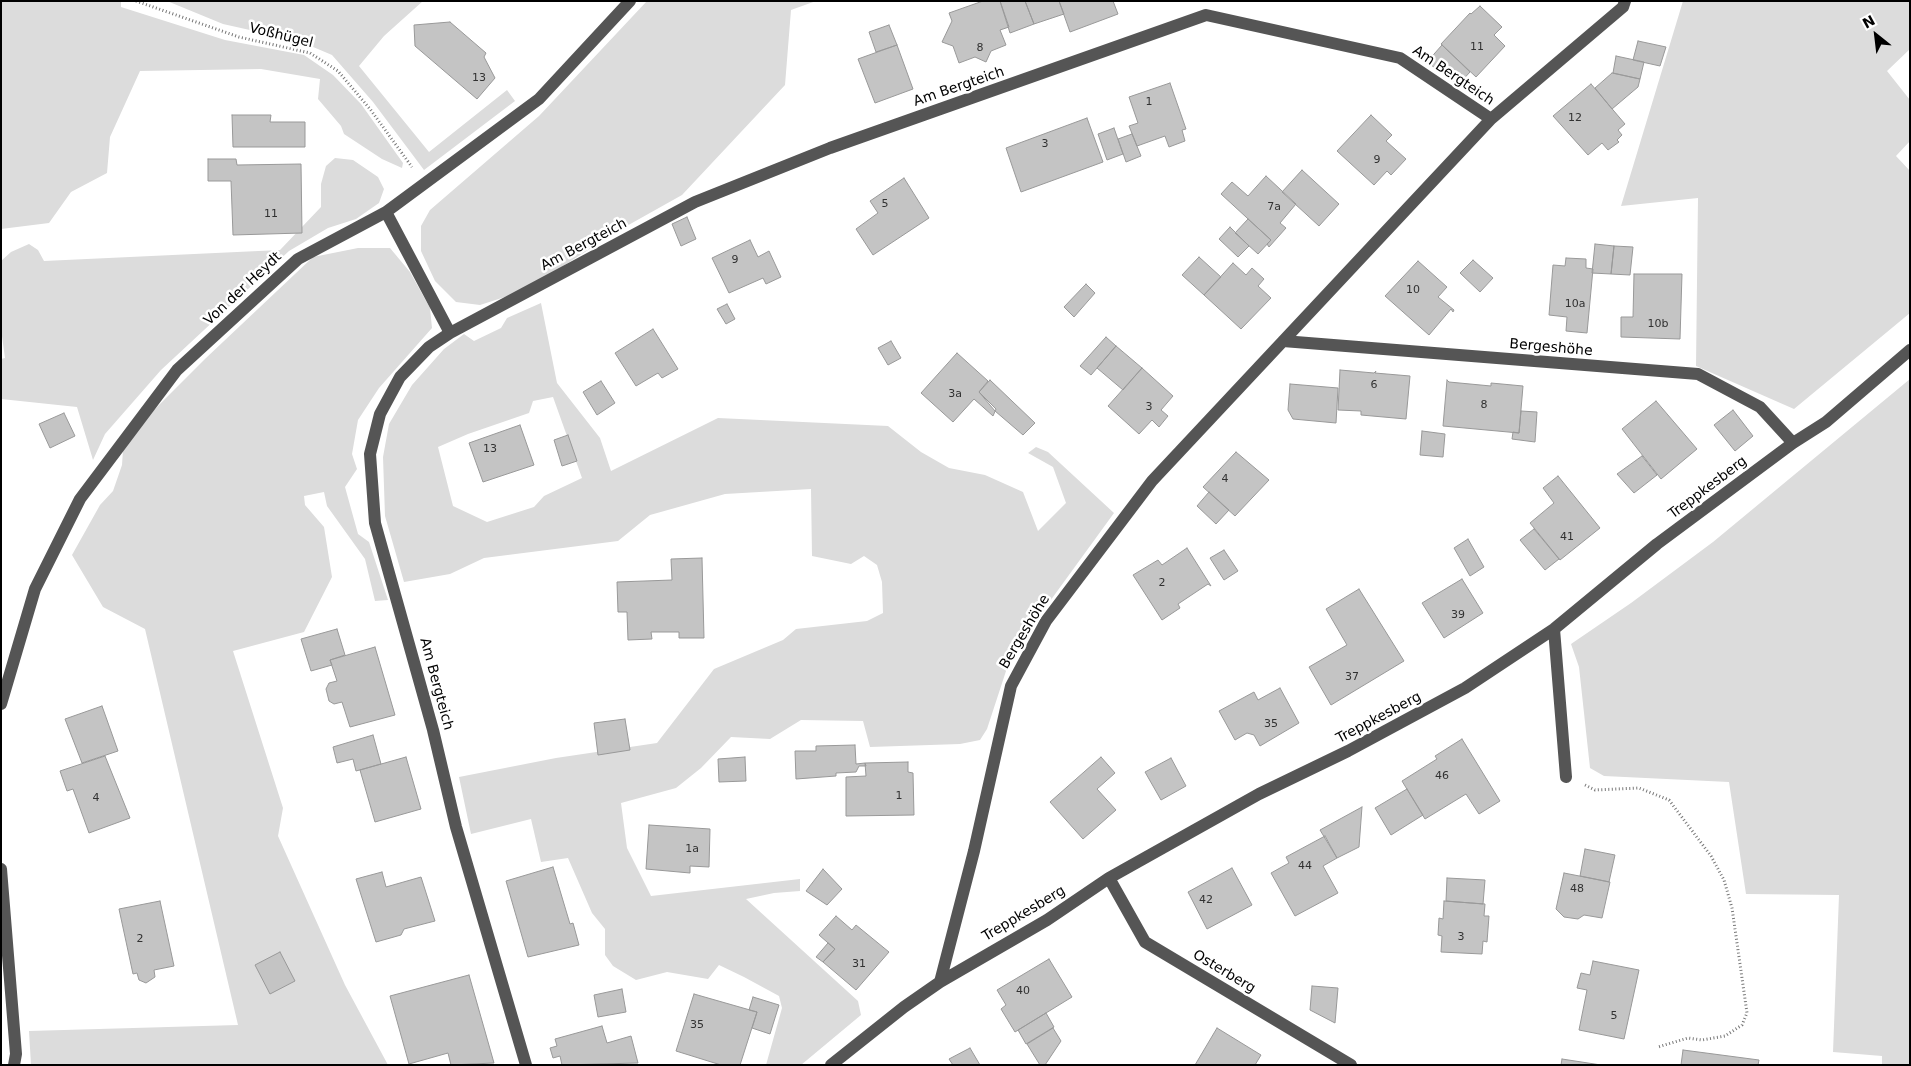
<!DOCTYPE html>
<meta charset="utf-8">
<style>
body{margin:0}
#map{position:relative;width:1911px;height:1066px;overflow:hidden;background:#fff;font-family:"DejaVu Sans",sans-serif}
canvas{display:block}
.frame{position:absolute;inset:0;border:2px solid #000;pointer-events:none}
.north{position:absolute;left:1851px;top:10px;width:50px;height:50px;-webkit-text-stroke:4px #fff;paint-order:stroke;rotate:331deg;font-size:14px;font-weight:700;line-height:20px;text-align:center;color:#000}
.north::after{content:'';display:block;margin:auto;width:18px;height:22px;background:#000;clip-path:polygon(50% 0,100% 100%,50% 72%,0 100%)}
</style>
<div id="map">
<canvas width="1911" height="1066"></canvas>
<div class="frame"></div>
<div class="north">N</div>
</div>
<script>
const c = document.querySelector('canvas').getContext('2d');
c.lineJoin = 'round';
function paint(path, color) { c.fillStyle = color; c.fill(path, 'evenodd'); }
const shape = rows => new Path2D(rows.map(r => 'M' + r).join(''));
function stroke(path, color, width, dash) { c.strokeStyle = color; c.lineWidth = width; c.lineCap = dash ? 'butt' : 'round'; c.setLineDash(dash || []); c.stroke(path); }
function label(font, color, halo, rows, align = 'center') {
  c.font = font + ' "DejaVu Sans",sans-serif'; c.lineWidth = 5; c.setLineDash([]); c.textBaseline = 'middle'; c.strokeStyle = halo; c.fillStyle = color; for (const [text, x, y, turn = 0] of rows) {
    c.save(); c.translate(x, y); c.rotate((+turn || 0) * Math.PI / 180); c.textAlign = isNaN(turn) ? turn : align; if (halo) c.strokeText(text, 0, 0); c.fillText(text, 0, 0); c.restore();
  }
}
const green = shape([
 [1,1,121,1,121,7,225,40,304,55,333,75,361,104,403,163,402,168,382,159,344,134,341,126,318,99,320,79,261,69,140,71,110,137,107,173,71,192,49,223,1,229],
 [167,1,423,1,384,36,359,66,429,152,507,90,515,101,424,170,373,102,332,55,299,41,223,24],
 [647,1,816,1,791,10,785,85,682,195,616,232,557,270,511,295,480,305,456,302,435,281,421,251,421,226,430,210,539,116],
 [1683,1,1910,1,1910,49,1887,71,1910,100,1910,141,1896,156,1910,171,1910,313,1794,409,1696,366,1698,198,1621,206],
 [335,158,353,160,378,177,384,189,379,203,356,219,328,228,289,251,161,370,105,434,93,460,77,407,1,399,1,359,5,358,1,329,1,261,11,252,29,244,38,250,44,261,280,250,321,207,321,184,326,166],
 [358,248,390,248,410,272,430,308,432,328,379,388,358,420,352,454,357,469,345,487,358,534,369,542,388,600,375,601,365,559,327,506,324,492,304,496,305,505,324,527,332,577,304,632,233,651,283,808,278,836,345,985,388,1065,31,1065,29,1031,238,1025,145,629,103,607,72,555,100,505,113,491,122,465,123,450,150,414,206,358,313,257],
 [541,303,557,383,600,438,611,471,718,418,888,426,921,452,949,468,985,475,1023,492,1038,531,1066,503,1053,467,1028,453,1036,447,1048,452,1114,513,1029,630,1007,668,987,729,980,740,960,744,870,747,863,721,801,720,770,739,731,737,701,768,676,788,621,803,627,848,651,896,800,879,800,891,774,893,746,899,858,1001,861,1015,801,1065,766,1065,782,1008,779,996,744,977,719,965,708,979,667,972,636,980,613,966,605,955,605,929,592,913,568,858,541,862,531,819,471,834,459,777,556,758,657,743,714,669,783,640,796,629,867,621,883,613,882,582,877,565,864,556,851,564,812,556,811,489,725,494,650,515,618,541,484,558,450,574,404,582,385,516,383,457,389,424,412,385,444,349,464,334,474,341,501,328,507,318],
 [553,397,582,478,544,496,534,507,487,522,453,506,438,447,468,434,529,413,533,401],
 [1910,379,1910,1065,1882,1065,1882,1056,1833,1052,1839,895,1746,894,1729,782,1604,776,1590,768,1579,667,1571,644,1631,603,1713,542]
]);
const building = shape([
 [983,1,1000,1,1009,27,1000,30,1006,45,991,51,986,62,975,57,959,63,953,46,942,42,952,21,949,13,983,1],
 [1000,1,1025,1,1034,24,1010,33,1000,1],
 [1025,1,1059,1,1064,14,1034,24,1025,1],
 [1059,1,1113,1,1118,14,1070,32,1059,1],
 [1480,6,1502,27,1494,35,1505,46,1476,77,1441,44,1470,13,1471,14,1480,6],
 [450,22,486,53,484,57,495,78,477,99,415,46,414,25,450,22],
 [889,25,897,45,876,52,869,32,889,25],
 [1638,41,1666,47,1660,66,1633,60,1638,41],
 [897,45,913,89,875,103,858,59,897,45],
 [1442,45,1470,72,1458,85,1427,62,1442,45],
 [1616,56,1644,62,1640,79,1613,73,1616,56],
 [1612,73,1640,79,1638,87,1612,109,1595,88,1612,73],
 [1170,83,1186,129,1182,130,1185,141,1169,147,1165,136,1137,146,1129,126,1138,123,1129,97,1170,83],
 [1591,84,1625,124,1618,130,1622,135,1617,140,1619,142,1608,150,1602,143,1588,155,1553,116,1591,84],
 [232,115,271,115,270,122,305,122,305,147,233,147,232,115],
 [1371,115,1392,135,1386,141,1406,159,1391,175,1387,171,1374,185,1337,151,1371,115],
 [1087,118,1103,162,1021,192,1006,148,1087,118],
 [1114,128,1123,154,1107,160,1098,134,1114,128],
 [1132,134,1141,156,1126,162,1118,139,1132,134],
 [208,159,236,159,237,165,301,164,302,233,233,235,231,181,208,181,208,159],
 [1302,170,1339,204,1319,226,1282,192,1302,170],
 [1266,176,1296,204,1280,223,1286,228,1269,247,1267,244,1271,240,1221,194,1232,182,1248,196,1266,176],
 [904,178,929,218,873,255,856,229,878,213,870,201,904,178],
 [687,217,696,239,681,246,672,224,687,217],
 [1248,219,1271,240,1258,254,1235,233,1248,219],
 [1230,227,1249,246,1238,257,1219,239,1230,227],
 [750,240,758,257,769,251,781,277,766,284,763,278,729,293,712,258,750,240],
 [1595,244,1614,246,1611,274,1592,273,1595,244],
 [1614,246,1633,247,1630,275,1611,274,1614,246],
 [1199,257,1221,277,1204,295,1182,275,1199,257],
 [1566,258,1586,259,1586,268,1593,269,1587,333,1566,331,1567,317,1549,315,1553,265,1565,266,1566,258],
 [1473,260,1493,278,1480,292,1460,273,1473,260],
 [1418,261,1447,287,1438,297,1454,310,1453,312,1451,309,1429,335,1385,296,1418,261],
 [1233,263,1246,275,1252,268,1264,279,1258,286,1271,298,1241,329,1204,295,1233,263],
 [1634,274,1682,274,1680,339,1621,337,1621,317,1633,317,1634,274],
 [1086,284,1095,293,1074,317,1064,307,1086,284],
 [727,304,735,319,726,324,717,309,727,304],
 [653,329,678,369,662,378,658,373,636,386,615,353,653,329],
 [1106,337,1116,346,1091,375,1080,366,1106,337],
 [891,341,901,358,888,365,878,348,891,341],
 [1116,346,1142,368,1123,390,1097,368,1116,346],
 [957,353,988,381,979,392,996,409,993,416,974,399,953,422,921,393,957,353],
 [1142,368,1173,396,1161,410,1168,416,1159,427,1152,420,1139,434,1108,406,1142,368],
 [1340,370,1374,373,1376,371,1375,373,1410,376,1406,419,1361,415,1361,411,1338,410,1340,370],
 [990,380,1035,423,1023,435,995,411,979,392,990,380],
 [1447,380,1449,382,1491,386,1491,383,1523,386,1519,433,1443,426,1447,380],
 [601,381,615,403,597,415,583,392,601,381],
 [1290,384,1338,388,1336,423,1293,419,1288,410,1290,384],
 [1656,401,1697,449,1661,479,1622,429,1656,401],
 [1733,410,1753,436,1735,451,1714,425,1733,410],
 [1521,411,1537,412,1535,442,1512,439,1513,432,1519,433,1521,411],
 [64,413,75,436,50,448,39,424,64,413],
 [520,425,534,465,483,482,469,443,520,425],
 [1422,431,1445,434,1443,457,1420,455,1422,431],
 [568,435,577,461,562,466,554,440,568,435],
 [1236,452,1269,480,1235,516,1203,487,1236,452],
 [1642,456,1657,475,1634,493,1617,474,1642,456],
 [1558,476,1600,528,1560,560,1530,523,1554,503,1543,488,1558,476],
 [1209,492,1229,510,1216,524,1197,506,1209,492],
 [1534,529,1559,559,1545,570,1520,540,1534,529],
 [1468,539,1484,567,1470,576,1454,548,1468,539],
 [1187,548,1211,586,1208,584,1178,604,1180,608,1162,620,1133,575,1158,560,1162,565,1187,548],
 [1224,550,1238,571,1224,580,1210,558,1224,550],
 [702,558,704,638,679,638,679,632,651,632,652,639,628,640,627,612,618,612,617,582,672,580,671,559,702,558],
 [1462,579,1483,613,1444,638,1422,603,1462,579],
 [1359,589,1404,661,1331,705,1309,667,1347,645,1326,609,1359,589],
 [337,629,345,655,330,660,332,665,311,671,301,639,337,629],
 [375,647,395,715,350,727,342,702,334,704,329,701,326,689,329,683,337,681,330,660,375,647],
 [1280,688,1299,723,1260,746,1254,735,1247,733,1235,740,1219,711,1254,692,1258,700,1280,688],
 [102,706,118,751,82,763,65,719,102,706],
 [625,719,630,750,598,755,594,723,625,719],
 [373,735,381,764,356,771,353,759,337,763,333,747,373,735],
 [1462,739,1500,801,1479,814,1466,794,1425,819,1402,781,1437,759,1435,756,1462,739],
 [855,745,856,764,865,763,866,766,859,766,856,772,836,773,836,776,796,779,795,751,816,751,816,746,855,745],
 [105,756,130,818,89,833,73,789,67,791,60,771,105,756],
 [406,757,421,809,375,822,360,770,406,757],
 [745,757,746,781,719,782,718,759,745,757],
 [1101,757,1115,773,1097,789,1116,810,1083,839,1050,802,1101,757],
 [1171,758,1186,786,1161,800,1145,772,1171,758],
 [908,762,908,772,913,773,914,815,846,816,846,777,866,776,865,763,908,762],
 [1407,789,1423,815,1391,835,1375,808,1407,789],
 [1362,807,1359,847,1337,858,1320,830,1362,807],
 [649,825,710,829,709,867,690,866,690,873,646,869,649,825],
 [1325,836,1337,858,1323,866,1338,893,1295,916,1271,873,1289,863,1286,857,1325,836],
 [1585,849,1615,855,1609,882,1580,876,1585,849],
 [553,867,570,924,573,923,579,945,528,957,506,881,553,867],
 [1232,868,1252,905,1207,929,1188,892,1232,868],
 [823,869,842,889,827,905,806,891,823,869],
 [382,872,386,887,421,877,435,921,404,929,401,935,376,942,356,879,382,872],
 [1564,873,1610,882,1602,918,1584,915,1578,919,1564,917,1556,909,1564,873],
 [1447,878,1485,880,1483,904,1446,901,1447,878],
 [160,901,174,966,154,970,155,977,146,983,139,980,137,973,133,974,119,909,160,901],
 [1444,901,1485,904,1484,916,1489,916,1487,942,1483,941,1482,954,1441,952,1442,936,1438,935,1439,918,1443,919,1444,901],
 [836,916,852,930,856,925,889,952,856,990,823,962,835,949,819,935,836,916],
 [828,943,835,949,823,962,816,957,828,943],
 [280,952,295,981,270,994,255,965,280,952],
 [1049,959,1072,997,1015,1032,1001,1009,1006,1005,997,990,1049,959],
 [1593,961,1639,970,1624,1039,1579,1030,1587,990,1577,988,1581,973,1590,975,1593,961],
 [469,975,494,1063,451,1065,448,1053,409,1064,390,996,469,975],
 [1312,986,1338,988,1335,1023,1310,1010,1312,986],
 [622,989,626,1012,598,1017,594,995,622,989],
 [694,994,757,1012,740,1065,721,1065,676,1051,694,994],
 [753,997,779,1005,770,1034,752,1028,757,1012,749,1010,753,997],
 [1046,1013,1054,1027,1026,1044,1018,1030,1046,1013],
 [602,1026,607,1043,631,1036,638,1063,562,1065,560,1056,553,1058,550,1048,557,1046,555,1039,602,1026],
 [1053,1028,1061,1041,1045,1065,1040,1065,1027,1044,1053,1028],
 [1217,1028,1261,1055,1255,1065,1195,1065,1217,1028],
 [970,1048,980,1065,953,1065,949,1059,970,1048],
 [1683,1050,1759,1060,1758,1065,1681,1065,1683,1050],
 [1562,1059,1601,1065,1561,1065,1562,1059]
]);
const path = shape([
 [136,1,239,37,310,53,338,71,370,109,412,167],
 [1585,785,1595,790,1639,788,1669,800,1711,856,1724,880,1732,908,1747,1013,1742,1025,1725,1036,1702,1040,1688,1038,1658,1047]
]);
const minor = shape([
 [386,212,450,333,695,202,830,148,1206,15,1400,58,1491,119],
 [450,333,429,347,400,377,380,414,370,454,375,523,433,730,456,827,526,1065],
 [1283,341,1698,374,1760,407,1793,443],
 [1554,629,1566,777],
 [1,704,35,589,80,499,177,370,298,259,386,212,539,99,630,1],
 [1,869,16,1054,14,1065],
 [1109,878,1145,942,1351,1065],
 [940,982,974,851,1011,686,1046,621,1152,481,1491,119,1623,7,1625,1],
 [831,1065,904,1007,940,982,1047,920,1109,878,1259,794,1348,751,1465,688,1554,629,1657,544,1793,443,1826,422,1910,350]
]);
const numberNames = [
 ["11",1477,47],
 ["8",980,48],
 ["13",479,78],
 ["1",1149,102],
 ["12",1575,118],
 ["3",1045,144],
 ["9",1377,160],
 ["5",885,204],
 ["7a",1274,207],
 ["11",271,214],
 ["9",735,260],
 ["10",1413,290],
 ["10a",1575,304],
 ["10b",1658,324],
 ["6",1374,385],
 ["3a",955,394],
 ["8",1484,405],
 ["3",1149,407],
 ["13",490,449],
 ["4",1225,479],
 ["41",1567,537],
 ["2",1162,583],
 ["39",1458,615],
 ["37",1352,677],
 ["35",1271,724],
 ["46",1442,776],
 ["1",899,796],
 ["4",96,798],
 ["1a",692,849],
 ["44",1305,866],
 ["48",1577,889],
 ["42",1206,900],
 ["3",1461,937],
 ["2",140,939],
 ["31",859,964],
 ["40",1023,991],
 ["5",1614,1016],
 ["35",697,1025]
];
const streetNames = [
 ["Voßhügel",281,36,14],
 ["Am Bergteich",1453,76,34],
 ["Am Bergteich",959,87,-19],
 ["Am Bergteich",584,245,-28],
 ["Von der Heydt",243,289,-43],
 ["Bergeshöhe",1551,348,5],
 ["Treppkesberg",1708,488,-37],
 ["Bergeshöhe",1025,632,-59],
 ["Am Bergteich",436,684,75],
 ["Treppkesberg",1379,718,-28],
 ["Treppkesberg",1024,914,-31],
 ["Osterberg",1224,972,31]
];
paint(green, '#dcdcdc');
paint(building, '#c4c4c4');
stroke(building, '#999', 1);
stroke(path, '#777', 3, [1, 2.5]);
stroke(minor, '#555', 12);
label('11px', '#313131', null, numberNames);
label('14px', '#000', '#fff', streetNames);
</script>
